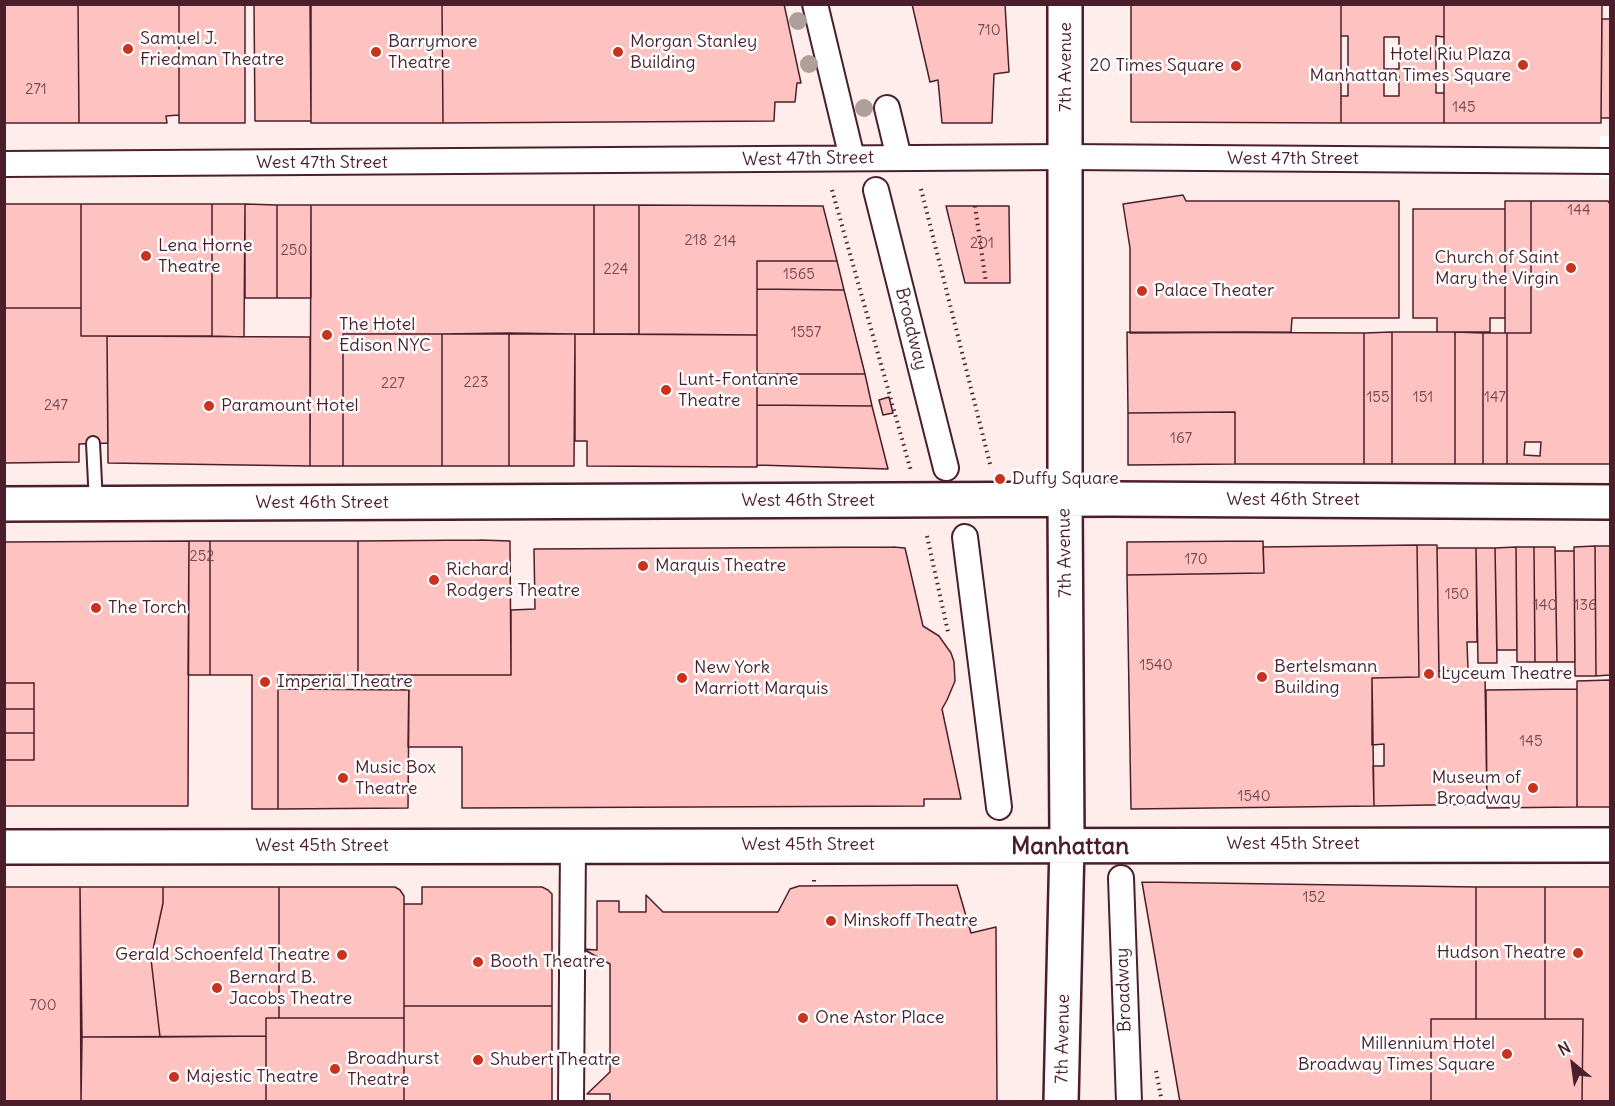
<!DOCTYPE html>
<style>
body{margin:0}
#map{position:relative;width:1615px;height:1106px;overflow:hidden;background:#fff;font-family:Delius,sans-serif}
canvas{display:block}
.frame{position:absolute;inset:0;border:6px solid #4a1f2b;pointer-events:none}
.north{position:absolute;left:1543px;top:1034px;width:60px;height:60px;-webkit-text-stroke:4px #fff;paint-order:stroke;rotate:331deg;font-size:16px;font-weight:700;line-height:24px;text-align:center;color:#4a1f2b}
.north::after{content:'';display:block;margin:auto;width:21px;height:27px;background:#4a1f2b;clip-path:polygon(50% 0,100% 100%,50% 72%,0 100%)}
</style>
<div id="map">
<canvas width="1615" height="1106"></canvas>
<div class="frame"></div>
<div class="north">N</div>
</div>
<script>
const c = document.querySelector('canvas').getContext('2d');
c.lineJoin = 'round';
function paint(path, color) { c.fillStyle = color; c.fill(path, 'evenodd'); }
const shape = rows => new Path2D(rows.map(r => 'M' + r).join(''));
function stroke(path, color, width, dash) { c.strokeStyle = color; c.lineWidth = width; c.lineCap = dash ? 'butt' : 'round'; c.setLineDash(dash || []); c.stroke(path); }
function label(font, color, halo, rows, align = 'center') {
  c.font = font + ' Delius,sans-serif'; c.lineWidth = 5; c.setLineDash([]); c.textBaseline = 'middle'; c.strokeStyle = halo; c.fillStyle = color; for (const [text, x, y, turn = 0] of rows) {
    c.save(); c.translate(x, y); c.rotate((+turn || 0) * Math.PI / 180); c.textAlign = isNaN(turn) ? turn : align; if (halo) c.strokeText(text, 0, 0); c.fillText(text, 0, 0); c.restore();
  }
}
const built = shape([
 [5,5,1610,5,1610,136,1600,136,1599,178,1610,179,1610,1101,5,1102]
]);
const building = shape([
 [4,4,78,4,79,123,4,123,4,4],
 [78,4,179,4,179,115,166,116,167,123,79,123,78,4],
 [179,4,245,4,245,123,179,123,179,4],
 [254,4,310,4,311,121,255,121,254,4],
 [311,4,442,4,443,123,311,123,311,4],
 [442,4,784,4,801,83,797,83,795,102,775,102,774,121,443,123,442,4],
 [912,4,1005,4,1009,72,994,74,992,123,942,123,938,80,930,82,912,4],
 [1131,4,1341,4,1341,123,1131,122,1131,4],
 [1341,4,1444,4,1444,37,1436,36,1436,93,1444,93,1444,123,1341,123,1341,96,1348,96,1348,36,1341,36,1341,4],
 [1384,37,1399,37,1399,69,1384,69,1384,37],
 [1384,76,1399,76,1399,96,1384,96,1384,76],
 [1444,4,1602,4,1601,123,1444,123,1444,4],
 [1602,19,1610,19,1610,118,1601,118,1602,19],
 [1183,195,1186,201,1399,201,1399,318,1292,318,1291,332,1130,333,1130,248,1123,204,1183,195],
 [1505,201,1531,201,1531,333,1505,333,1505,201],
 [1531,201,1608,201,1610,204,1610,464,1507,464,1507,333,1531,333,1531,201],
 [4,204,81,204,81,308,4,308,4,204],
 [81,204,212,204,212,336,81,336,81,204],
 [212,204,245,204,244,337,212,336,212,204],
 [245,204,277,205,277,298,245,298,245,204],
 [277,205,311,205,311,298,277,298,277,205],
 [311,205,594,205,594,334,343,334,343,466,310,466,311,205],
 [594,205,639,205,639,334,594,334,594,205],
 [639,205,823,206,837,261,757,261,757,335,639,334,639,205],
 [946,206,1009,206,1010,283,965,283,946,206],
 [1413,209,1505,209,1505,318,1490,318,1490,332,1437,332,1437,318,1413,318,1413,209],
 [757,261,837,261,844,290,757,289,757,261],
 [757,289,844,290,865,374,757,374,757,289],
 [4,308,81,308,81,336,107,336,108,443,79,444,79,462,4,463,4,308],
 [1127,332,1364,333,1364,464,1235,464,1235,412,1128,413,1127,332],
 [1392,332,1455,332,1455,464,1392,464,1392,332],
 [1392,332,1392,464,1364,464,1364,333,1392,332],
 [1455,332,1483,333,1483,464,1455,464,1455,332],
 [509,333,575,334,574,466,509,466,509,333],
 [509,333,509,466,442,466,442,334,509,333],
 [1483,333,1507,333,1507,464,1483,464,1483,333],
 [343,334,442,334,442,466,343,466,343,334],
 [575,334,757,335,757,467,587,466,587,441,575,441,575,334],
 [107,336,310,337,310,466,108,463,107,336],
 [757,374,865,374,872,406,757,405,757,374],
 [889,397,893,413,883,415,879,400,889,397],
 [757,405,872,406,888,469,757,465,757,405],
 [1235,412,1235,464,1128,465,1128,413,1235,412],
 [1525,442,1541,442,1540,456,1524,455,1525,442],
 [480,540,510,541,511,675,358,675,358,541,480,540],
 [189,541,210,541,210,675,188,675,189,541],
 [189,541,188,806,4,806,4,760,34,760,34,683,4,683,4,542,189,541],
 [210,541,358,541,358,675,278,675,278,809,252,809,252,675,210,675,210,541],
 [1263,541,1264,573,1127,575,1127,542,1263,541],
 [1417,545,1419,677,1372,678,1374,806,1131,809,1127,575,1264,573,1263,547,1417,545],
 [1417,545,1437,545,1439,677,1485,676,1487,804,1374,806,1373,766,1384,766,1384,744,1372,745,1372,678,1419,677,1417,545],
 [1595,546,1596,676,1575,676,1574,547,1595,546],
 [1595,546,1610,546,1610,675,1596,676,1595,546],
 [893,547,905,548,923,626,939,636,951,653,954,662,955,681,947,700,942,709,961,799,924,799,924,806,462,808,462,747,408,747,409,675,511,675,511,610,535,609,534,549,893,547],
 [1516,547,1534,547,1535,662,1517,662,1516,547],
 [1516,547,1517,650,1497,650,1495,548,1516,547],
 [1534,547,1555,547,1557,662,1535,662,1534,547],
 [1437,548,1476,548,1477,642,1467,642,1468,670,1439,671,1437,548],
 [1476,548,1495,548,1497,663,1478,663,1476,548],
 [1555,551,1574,551,1575,662,1557,662,1555,551],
 [1610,680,1610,807,1577,807,1577,681,1610,680],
 [4,683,34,683,34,709,4,709,4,683],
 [278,689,409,690,408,808,278,809,278,689],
 [1577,689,1577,807,1487,808,1486,690,1577,689],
 [4,709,34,709,34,733,4,733,4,709],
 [4,733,34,733,34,760,4,760,4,733],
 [1142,882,1476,887,1476,1019,1431,1019,1431,1102,1180,1102,1142,882],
 [957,885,971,933,996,927,997,1102,610,1102,610,1094,587,1094,610,1072,610,964,583,949,597,950,597,901,619,901,619,912,646,912,646,895,663,912,778,912,790,889,799,886,957,885],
 [4,887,80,887,81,1102,4,1102,4,887],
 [80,887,163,887,163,903,151,959,160,1037,82,1037,80,887],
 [163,887,279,887,279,1018,266,1018,266,1036,160,1037,151,959,163,903,163,887],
 [279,887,395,887,400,890,404,896,404,1018,279,1018,279,887],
 [422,887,542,887,548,890,552,894,552,1006,404,1006,404,904,422,904,422,887],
 [1476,887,1545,887,1545,1019,1476,1019,1476,887],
 [1545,887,1610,887,1610,1102,1582,1102,1583,1019,1545,1019,1545,887],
 [404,1006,552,1006,552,1102,404,1102,404,1006],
 [266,1018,404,1018,404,1102,266,1102,266,1018],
 [1431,1019,1583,1019,1582,1102,1431,1102,1431,1019],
 [266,1036,266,1102,81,1102,82,1037,266,1036]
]);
const path = shape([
 [921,189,990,464],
 [832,190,911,471],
 [975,206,986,283],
 [927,536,948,632],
 [814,880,814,886],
 [1156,1071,1162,1102]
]);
const lane = shape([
 [93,443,96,503]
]);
const street = shape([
 [815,4,852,158],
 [887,108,899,158],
 [4,164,1066,157,1610,161],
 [876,190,946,468],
 [965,537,999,807],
 [1121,878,1129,1102],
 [571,1102,573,846]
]);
const secondary = shape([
 [4,504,1112,499,1610,502],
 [4,847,1610,845],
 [1061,1102,1067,844,1065,500,1065,4]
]);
const trees = [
 [798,21],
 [809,64],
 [864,108]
];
const markers = [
 [128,49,6,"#c8321e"],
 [376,52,6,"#c8321e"],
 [618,52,6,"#c8321e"],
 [1523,65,6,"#c8321e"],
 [1236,66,6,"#c8321e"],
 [146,256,6,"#c8321e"],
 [1571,268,6,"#c8321e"],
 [1142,291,6,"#c8321e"],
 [327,335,6,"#c8321e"],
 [666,390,6,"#c8321e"],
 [209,406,6,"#c8321e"],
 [1000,479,6,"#c8321e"],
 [643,566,6,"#c8321e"],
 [434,580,6,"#c8321e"],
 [96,608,6,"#c8321e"],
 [1429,674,6,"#c8321e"],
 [1262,677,6,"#c8321e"],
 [682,678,6,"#c8321e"],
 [265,682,6,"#c8321e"],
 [343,778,6,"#c8321e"],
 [1533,788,6,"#c8321e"],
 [831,921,6,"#c8321e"],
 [1578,953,6,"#c8321e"],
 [342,955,6,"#c8321e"],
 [478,962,6,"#c8321e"],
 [217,988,6,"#c8321e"],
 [803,1018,6,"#c8321e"],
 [1507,1054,6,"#c8321e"],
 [478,1060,6,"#c8321e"],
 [335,1069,6,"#c8321e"],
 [174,1077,6,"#c8321e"]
];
const numberNames = [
 ["710",989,31],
 ["271",36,90],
 ["145",1464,108],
 ["144",1579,211],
 ["218",696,241],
 ["214",725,242],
 ["201",982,244],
 ["250",294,251],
 ["224",616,270],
 ["1565",799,275],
 ["1557",806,333],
 ["223",476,383],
 ["227",393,384],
 ["155",1378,398],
 ["151",1423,398],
 ["147",1495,398],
 ["247",56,406],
 ["167",1181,439],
 ["252",202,557],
 ["170",1196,560],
 ["150",1457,595],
 ["140",1545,606],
 ["136",1585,606],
 ["1540",1156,666],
 ["145",1531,742],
 ["1540",1254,797],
 ["152",1314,898],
 ["700",43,1006]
];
const poiNames = [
 ["Samuel J.",140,39],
 ["Friedman Theatre",140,60],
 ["Barrymore",388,42],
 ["Theatre",388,63],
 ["Morgan Stanley",630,42],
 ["Building",630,63],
 ["Hotel Riu Plaza",1511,55,"right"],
 ["Manhattan Times Square",1511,76,"right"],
 ["20 Times Square",1224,66,"right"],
 ["Lena Horne",158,246],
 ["Theatre",158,267],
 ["Church of Saint",1559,258,"right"],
 ["Mary the Virgin",1559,279,"right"],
 ["Palace Theater",1154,291],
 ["The Hotel",339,325],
 ["Edison NYC",339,346],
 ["Lunt-Fontanne",678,380],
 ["Theatre",678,401],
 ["Paramount Hotel",221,406],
 ["Duffy Square",1012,479],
 ["Marquis Theatre",655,566],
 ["Richard",446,570],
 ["Rodgers Theatre",446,591],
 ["The Torch",108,608],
 ["Bertelsmann",1274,667],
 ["Building",1274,688],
 ["New York",694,668],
 ["Marriott Marquis",694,689],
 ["Lyceum Theatre",1441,674],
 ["Imperial Theatre",277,682],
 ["Music Box",355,768],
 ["Theatre",355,789],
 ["Museum of",1521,778,"right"],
 ["Broadway",1521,799,"right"],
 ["Minskoff Theatre",843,921],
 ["Hudson Theatre",1566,953,"right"],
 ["Gerald Schoenfeld Theatre",330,955,"right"],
 ["Booth Theatre",490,962],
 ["Bernard B.",229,978],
 ["Jacobs Theatre",229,999],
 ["One Astor Place",815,1018],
 ["Millennium Hotel",1495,1044,"right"],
 ["Broadway Times Square",1495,1065,"right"],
 ["Broadhurst",347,1059],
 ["Theatre",347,1080],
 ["Shubert Theatre",490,1060],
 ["Majestic Theatre",186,1077]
];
const streetNames = [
 ["7th Avenue",1066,67,-90],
 ["West 47th Street",808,159,-1],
 ["West 47th Street",1293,159],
 ["West 47th Street",322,163],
 ["Broadway",911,329,76],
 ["West 46th Street",1293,500],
 ["West 46th Street",808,501],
 ["West 46th Street",322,503],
 ["7th Avenue",1065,553,-91],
 ["West 45th Street",1293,844],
 ["West 45th Street",808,845],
 ["West 45th Street",322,846],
 ["Broadway",1124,990,-92],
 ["7th Avenue",1063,1039,-89]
];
const districtNames = [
 ["Manhattan",1070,847]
];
paint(built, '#ffedec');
paint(building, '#fec2c0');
stroke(building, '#4a1f2b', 1.5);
stroke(lane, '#4a1f2b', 16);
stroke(street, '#4a1f2b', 28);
stroke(secondary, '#4a1f2b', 38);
stroke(path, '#4a1f2b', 4, [1.5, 4.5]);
stroke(lane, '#fff', 12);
stroke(street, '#fff', 24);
stroke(secondary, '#fff', 33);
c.fillStyle = '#ae9f99';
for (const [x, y] of trees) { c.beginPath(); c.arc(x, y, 9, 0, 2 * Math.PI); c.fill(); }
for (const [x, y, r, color] of markers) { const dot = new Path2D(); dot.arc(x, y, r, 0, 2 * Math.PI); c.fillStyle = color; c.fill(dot); stroke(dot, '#fff', 2); }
label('15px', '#774850', null, numberNames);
label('18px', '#4a1f2b', '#fff', poiNames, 'left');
label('18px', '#4a1f2b', '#fff', streetNames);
label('bold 24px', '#4a1f2b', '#fff', districtNames);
</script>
